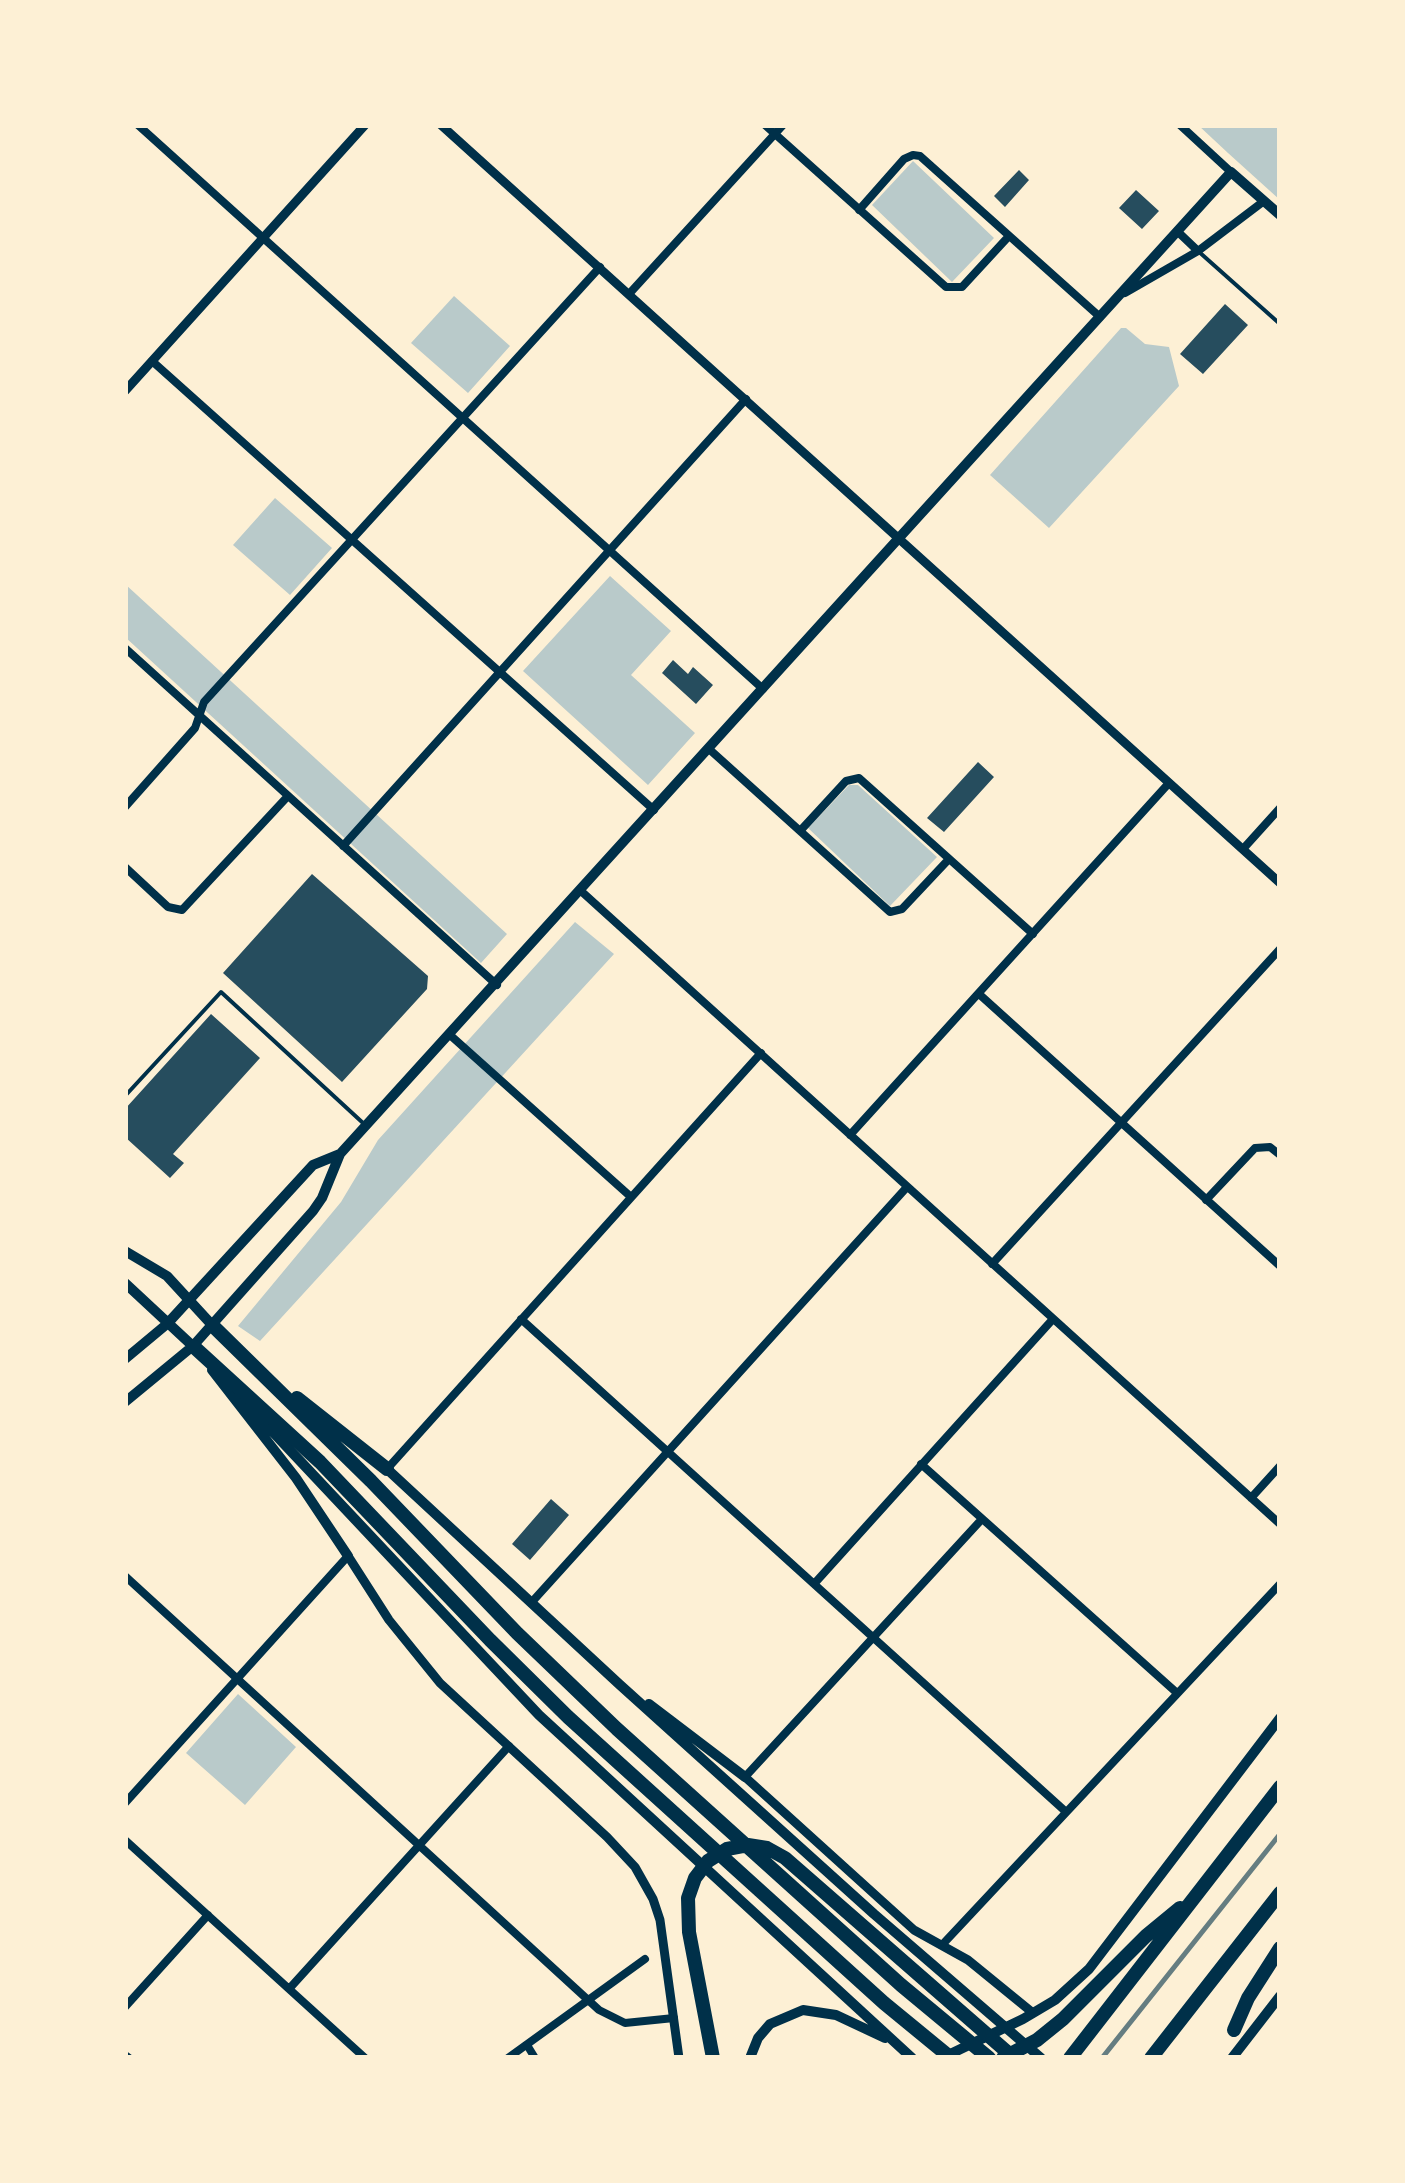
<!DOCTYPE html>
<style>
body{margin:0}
#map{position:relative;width:1405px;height:2183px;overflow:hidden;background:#fdf0d5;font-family:Roboto,sans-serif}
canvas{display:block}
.frame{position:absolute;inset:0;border:128px solid #fdf0d5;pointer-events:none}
</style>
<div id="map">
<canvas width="1405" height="2183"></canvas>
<div class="frame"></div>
</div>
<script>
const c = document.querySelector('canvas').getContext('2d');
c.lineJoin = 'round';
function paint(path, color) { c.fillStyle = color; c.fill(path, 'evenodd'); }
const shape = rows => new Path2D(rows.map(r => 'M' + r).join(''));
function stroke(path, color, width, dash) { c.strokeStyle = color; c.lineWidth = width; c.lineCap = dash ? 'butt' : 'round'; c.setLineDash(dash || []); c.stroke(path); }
const green = shape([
 [1198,125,1280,125,1280,200,1228,153],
 [913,161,994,238,952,282,872,205],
 [454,296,510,346,468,393,411,343],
 [1121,328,1126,328,1145,344,1169,347,1179,386,1049,528,990,475],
 [275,498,332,548,290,595,233,545],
 [610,576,671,631,631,675,695,733,648,785,523,671],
 [125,584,507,934,481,963,125,637],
 [849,785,858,785,937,857,890,906,808,828],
 [575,922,614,954,260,1341,238,1326,341,1202,378,1140],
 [238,1694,296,1747,245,1805,186,1753]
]);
const building = shape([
 [1019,170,1029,180,1005,207,994,196],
 [1136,190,1159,211,1142,229,1119,208],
 [1225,304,1248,325,1203,374,1180,354],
 [673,660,688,674,693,667,713,685,696,704,662,673],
 [978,762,994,777,944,832,927,818],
 [312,874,428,976,427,989,342,1082,223,973],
 [211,1014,260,1058,173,1154,184,1163,170,1178,125,1137,125,1109],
 [551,1499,569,1515,530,1560,512,1544]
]);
const service = shape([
 [1198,251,1280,324],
 [125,1096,221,992,363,1123]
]);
const minor = shape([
 [138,125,763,689],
 [765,125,946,287,962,287,1009,236],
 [1180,125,1231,172],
 [859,210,904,159,913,155,920,156,1100,317],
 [1177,231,1198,251],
 [1125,293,1198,251,1264,201],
 [629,294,783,125],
 [152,361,654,810],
 [125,648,497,985],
 [709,749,890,912,902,909,949,859],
 [125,807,195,728,204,702,600,267],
 [800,831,846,781,859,778,1033,934],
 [343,846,746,399],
 [1243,849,1280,808],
 [125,867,168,907,182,910,288,796],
 [581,891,1280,1524],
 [979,994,1280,1266],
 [450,1035,631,1197],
 [850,1135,1169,783],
 [1206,1200,1255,1148,1270,1147,1280,1155],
 [992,1264,1280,949],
 [521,1319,1065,1811],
 [921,1464,1177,1693],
 [387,1469,761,1053],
 [1251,1498,1280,1466],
 [125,1576,599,2010,625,2023,674,2018],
 [814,1584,1053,1319],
 [531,1603,907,1187],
 [745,1777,982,1519],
 [125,1803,348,1556],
 [125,1840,365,2058],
 [942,1945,1280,1584],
 [289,1989,509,1746],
 [125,2007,208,1915],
 [527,2045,535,2058],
 [125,2055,129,2058],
 [508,2058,645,1959]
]);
const tertiary = shape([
 [441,125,1280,883],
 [125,391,365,125],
 [348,1556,389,1620,440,1683,607,1837,635,1867,653,1899,660,1920,679,2058],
 [745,1777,914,1930,968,1960,1033,2013]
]);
const secondary = shape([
 [125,1251,167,1276,212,1325],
 [125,1283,197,1350],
 [125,1359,167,1324,313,1165,340,1154],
 [212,1370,296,1478,348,1556],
 [239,1396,539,1715,912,2058],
 [125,1402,193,1346,313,1211,322,1198,340,1154,1231,172,1280,215],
 [387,1469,619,1684,874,1914,1041,2058],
 [649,1704,745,1777],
 [750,2058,758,2038,770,2024,803,2010,836,2015,885,2038],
 [942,2058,1023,2019,1055,2000,1089,1969,1280,1718],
 [1232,2058,1280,1996]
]);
const motorway = shape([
 [212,1325,371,1481,517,1633,617,1729,901,1985,989,2058],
 [193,1346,320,1462,490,1640,568,1717,884,2003,951,2058],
 [297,1398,387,1469],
 [1234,2030,1248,1998,1280,1948],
 [713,2058,689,1932,688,1898,695,1878,708,1861,727,1849,748,1845,767,1848,785,1858,1014,2058],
 [1003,2058,1037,2040,1063,2019,1146,1936,1180,1908],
 [1070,2058,1280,1787],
 [1151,2058,1280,1893]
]);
const rail = shape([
 [1102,2058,1280,1834]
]);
paint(green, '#b9caca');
paint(building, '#264d5e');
stroke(service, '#003049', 4);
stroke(minor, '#003049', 8);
stroke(tertiary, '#003049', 9);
stroke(secondary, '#003049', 10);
stroke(motorway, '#003049', 14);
stroke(rail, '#657d81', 5);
</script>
